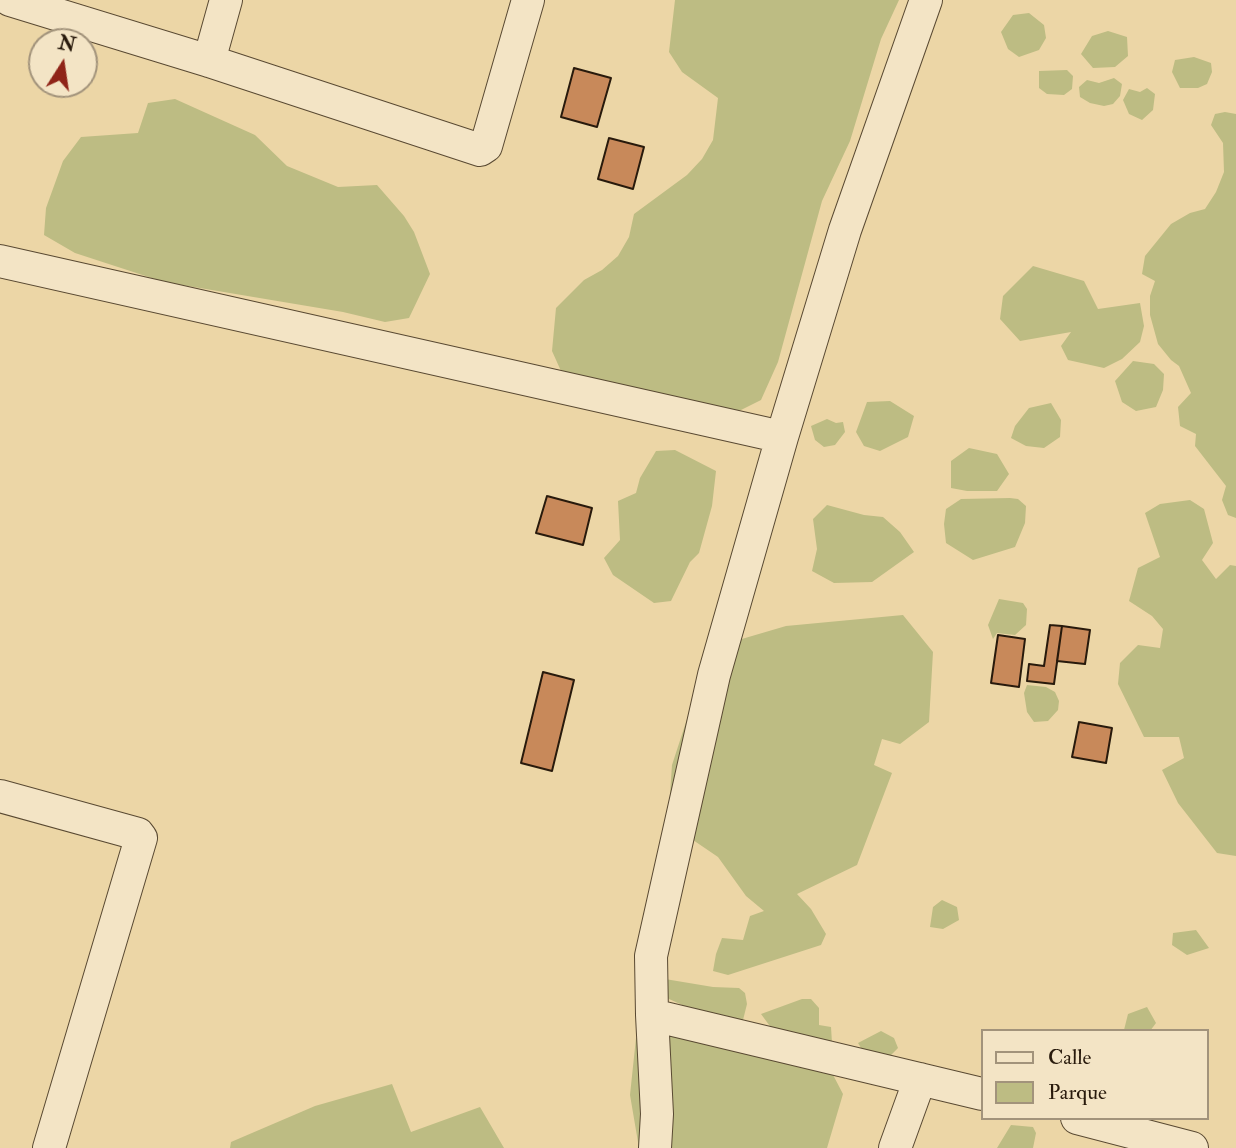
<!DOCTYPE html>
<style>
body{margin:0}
#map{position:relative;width:1236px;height:1148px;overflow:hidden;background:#ecd6a6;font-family:"IM FELL Double Pica",serif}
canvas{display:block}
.legend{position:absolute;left:981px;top:1029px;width:228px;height:91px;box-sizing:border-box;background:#f3e4c5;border:2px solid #a2937b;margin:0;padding:9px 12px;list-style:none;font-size:21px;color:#281a0c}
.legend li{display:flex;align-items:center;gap:14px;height:35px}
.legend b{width:35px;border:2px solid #a2937b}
.north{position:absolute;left:28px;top:28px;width:70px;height:70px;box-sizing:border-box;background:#f3e4c5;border:2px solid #a2937b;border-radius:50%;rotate:12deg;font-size:19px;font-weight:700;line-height:28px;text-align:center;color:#281a0c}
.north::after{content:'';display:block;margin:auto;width:24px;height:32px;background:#8f2418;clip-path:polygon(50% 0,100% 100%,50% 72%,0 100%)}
</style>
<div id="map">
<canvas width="1236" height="1148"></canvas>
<ul class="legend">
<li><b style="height:9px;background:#f3e4c5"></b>Calle</li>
<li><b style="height:19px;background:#bdbc83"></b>Parque</li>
</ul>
<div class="north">N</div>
</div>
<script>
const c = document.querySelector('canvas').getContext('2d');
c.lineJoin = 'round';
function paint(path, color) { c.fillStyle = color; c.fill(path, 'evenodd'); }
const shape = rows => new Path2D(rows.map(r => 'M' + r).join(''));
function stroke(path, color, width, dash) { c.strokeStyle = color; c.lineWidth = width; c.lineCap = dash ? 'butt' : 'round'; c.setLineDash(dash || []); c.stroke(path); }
const green = shape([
 [675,0,899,0,881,39,850,141,822,201,778,362,761,400,741,410,718,413,581,381,561,371,552,351,556,308,584,280,602,270,618,256,629,237,634,214,687,175,702,159,713,140,718,98,682,72,669,52],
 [1029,13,1044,25,1046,38,1039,50,1019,57,1008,49,1001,32,1013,15],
 [1108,31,1127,37,1128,56,1115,67,1093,68,1081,54,1092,36],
 [1194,57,1211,63,1212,72,1207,84,1198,88,1180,88,1172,72,1175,60],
 [1067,70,1073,76,1072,89,1064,95,1047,94,1039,88,1039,71],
 [1114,78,1122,84,1120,96,1113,104,1104,106,1090,103,1080,97,1079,87,1087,80,1099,83],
 [1147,88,1155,94,1153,110,1142,120,1129,114,1123,100,1129,89,1140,92],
 [175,99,255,135,287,166,338,187,377,185,404,216,414,232,430,274,409,318,385,322,343,312,164,282,75,253,44,235,46,208,63,161,81,137,138,133,148,103],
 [1225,112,1236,114,1236,518,1228,515,1222,500,1226,486,1195,446,1196,434,1180,426,1178,407,1191,393,1179,366,1171,360,1158,344,1150,315,1150,296,1155,281,1142,274,1145,256,1171,224,1190,213,1205,209,1216,192,1224,172,1223,143,1211,125,1215,114],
 [1033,266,1084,281,1098,309,1140,303,1144,326,1140,342,1122,359,1104,368,1068,360,1061,346,1071,332,1020,341,1000,319,1003,296],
 [1133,361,1154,364,1164,374,1163,390,1156,407,1136,411,1122,402,1115,381],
 [890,401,914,416,908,437,880,451,864,446,856,432,867,402],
 [1051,403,1061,420,1060,437,1044,448,1026,446,1011,438,1015,426,1029,408],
 [827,419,836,423,843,422,845,432,835,445,824,447,815,440,811,426],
 [969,448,997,454,1009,474,997,491,967,491,951,488,951,461],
 [675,450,716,471,712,506,699,553,690,562,671,601,654,603,613,575,604,558,620,540,618,501,636,493,640,478,656,451],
 [1010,498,1018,499,1026,506,1025,523,1015,547,973,560,946,543,944,524,946,509,961,499],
 [1190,500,1204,509,1213,543,1202,560,1216,579,1230,565,1236,566,1236,856,1217,853,1178,803,1162,770,1184,758,1179,737,1144,737,1118,684,1120,663,1138,645,1160,648,1163,629,1152,616,1129,601,1138,568,1160,557,1145,513,1160,504],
 [827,505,864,515,883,517,900,532,914,552,872,582,834,583,812,571,817,549,813,519],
 [999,599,1023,603,1027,609,1026,625,1015,635,997,633,993,639,988,625],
 [903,615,933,652,929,722,900,744,882,739,874,765,892,773,857,865,797,894,811,909,826,934,821,945,728,975,713,971,716,954,722,938,743,940,750,916,764,911,746,896,718,857,668,823,672,765,703,670,735,641,786,626],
 [1027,685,1046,687,1055,692,1059,701,1058,710,1048,721,1034,722,1027,712,1024,693],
 [942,900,957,907,959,920,943,929,930,927,933,907],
 [1196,930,1209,948,1187,955,1172,945,1173,933],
 [641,966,659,978,713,987,739,988,745,993,747,1004,743,1020,730,1023,704,1015,656,993,635,976],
 [802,999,811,999,819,1008,819,1025,831,1027,832,1043,775,1033,761,1014],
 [1147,1007,1156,1023,1150,1031,1124,1030,1128,1014],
 [657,1028,753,1045,786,1063,831,1071,843,1094,827,1148,639,1148,630,1095,636,1038],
 [881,1031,894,1038,898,1048,887,1059,864,1053,858,1043],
 [392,1084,411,1132,480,1107,504,1148,230,1148,231,1142,315,1106],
 [1011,1125,1033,1127,1036,1133,1033,1148,997,1148]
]);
const building = shape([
 [574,68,611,78,597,127,561,117,574,68],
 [609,138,644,147,633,189,598,179,609,138],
 [547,496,592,508,583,545,536,533,547,496],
 [1050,625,1062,626,1054,684,1027,681,1029,664,1044,666,1050,625],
 [1062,626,1090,630,1085,664,1057,661,1062,626],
 [998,635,1025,639,1019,687,991,683,998,635],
 [543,672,574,680,552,771,521,763,543,672],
 [1079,722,1112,728,1106,763,1072,757,1079,722]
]);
const minor = shape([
 [10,0,209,61,480,150,486,146,528,0],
 [209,61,226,0],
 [0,261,782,437],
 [0,796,138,834,141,838,49,1148],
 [652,1015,982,1094],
 [1077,1118,1192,1148],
 [655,1148,657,1114,652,1015,651,956,714,675,782,437,845,230,926,0],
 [895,1148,920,1079]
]);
paint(green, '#bdbc83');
paint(building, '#c8895a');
stroke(building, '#281a0c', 2);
stroke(minor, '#594932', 34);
stroke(minor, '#f3e4c5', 32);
</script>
